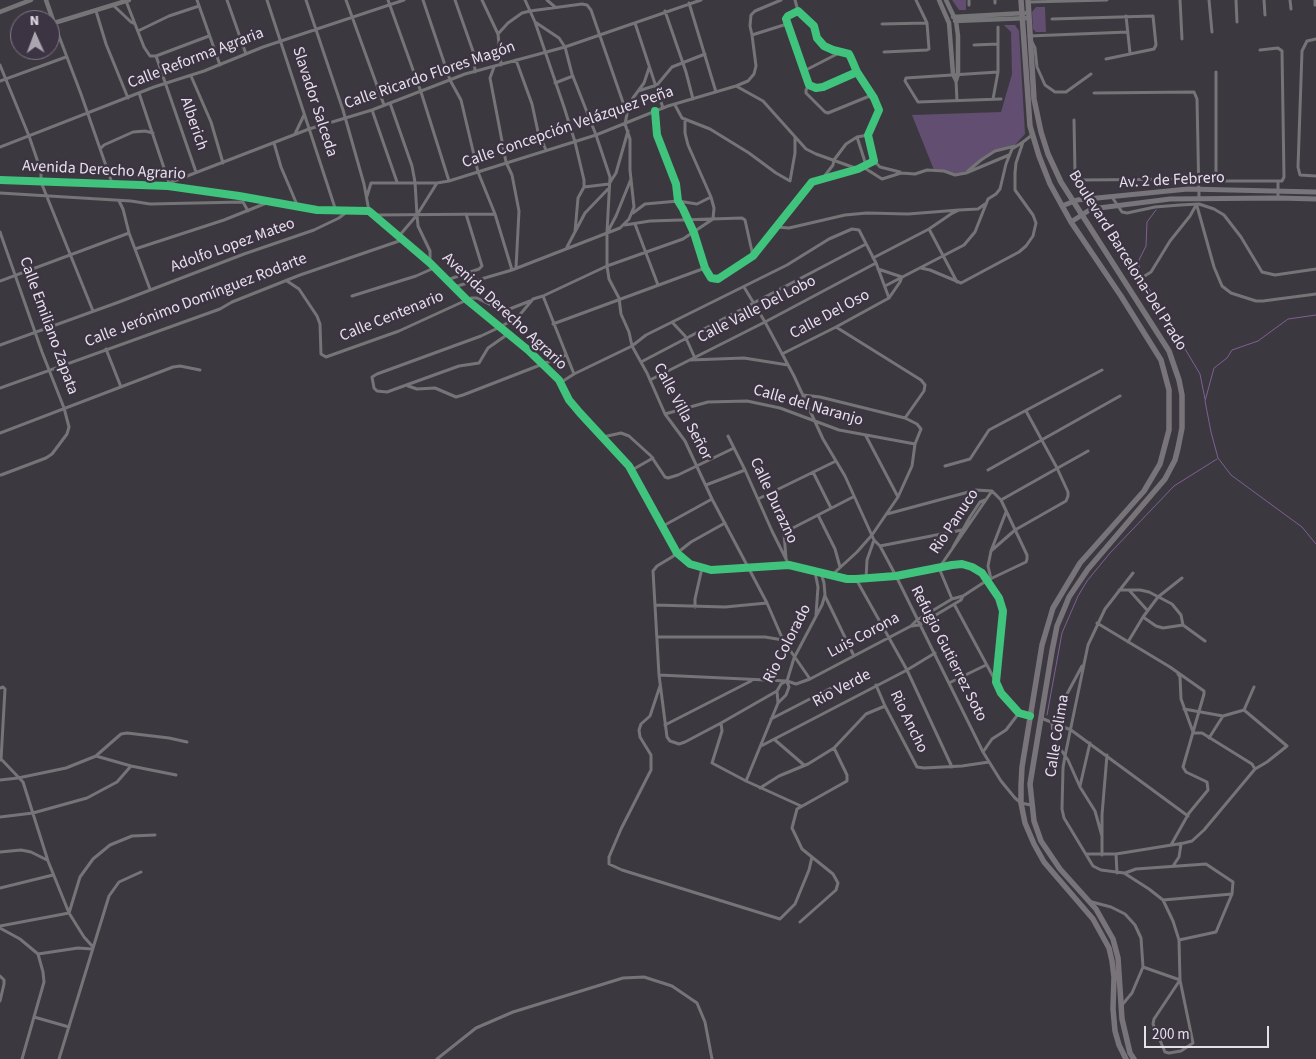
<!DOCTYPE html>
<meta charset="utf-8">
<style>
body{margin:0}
#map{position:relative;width:1316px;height:1059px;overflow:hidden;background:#3c3840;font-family:"Source Sans 3",sans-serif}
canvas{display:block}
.north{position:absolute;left:10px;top:10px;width:50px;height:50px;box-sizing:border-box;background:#3d3443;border:1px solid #817986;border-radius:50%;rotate:358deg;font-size:14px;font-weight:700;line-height:20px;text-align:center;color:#e6e0ea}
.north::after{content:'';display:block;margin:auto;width:18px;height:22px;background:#aaa5ae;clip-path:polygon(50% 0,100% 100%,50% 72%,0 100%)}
.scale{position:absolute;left:1144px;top:1026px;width:125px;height:22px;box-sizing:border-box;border:2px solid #e6e0ea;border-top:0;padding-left:6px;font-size:15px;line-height:18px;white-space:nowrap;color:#e6e0ea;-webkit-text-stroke:4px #3d3443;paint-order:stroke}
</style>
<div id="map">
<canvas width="1316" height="1059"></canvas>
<div class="north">N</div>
<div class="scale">200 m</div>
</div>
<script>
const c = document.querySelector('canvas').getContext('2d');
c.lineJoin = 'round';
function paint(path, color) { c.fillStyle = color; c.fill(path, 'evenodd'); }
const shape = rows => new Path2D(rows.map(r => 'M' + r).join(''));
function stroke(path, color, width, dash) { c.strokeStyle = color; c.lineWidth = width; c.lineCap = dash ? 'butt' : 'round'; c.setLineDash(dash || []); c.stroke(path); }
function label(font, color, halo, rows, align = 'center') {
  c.font = font + ' "Source Sans 3",sans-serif'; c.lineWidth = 5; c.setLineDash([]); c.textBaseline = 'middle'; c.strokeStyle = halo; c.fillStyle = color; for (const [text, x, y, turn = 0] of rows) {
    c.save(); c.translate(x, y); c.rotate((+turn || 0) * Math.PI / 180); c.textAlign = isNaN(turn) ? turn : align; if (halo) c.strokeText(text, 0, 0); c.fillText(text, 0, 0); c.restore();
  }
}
const green = shape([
 [952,0,966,0,966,10,959,10],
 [1036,7,1045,7,1046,32,1036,32,1033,29,1032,12],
 [1004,25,1015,25,1019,31,1025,134,1016,144,995,151,966,173,955,175,934,170,912,115,1001,112,1012,74,1011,32]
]);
const stream = shape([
 [1156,210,1147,222,1146,246,1139,260,1139,272,1200,374,1205,399],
 [1316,315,1288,319,1258,341,1232,350,1227,358,1214,368,1205,401,1211,432,1218,458,1231,475,1302,527,1316,544],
 [1047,715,1062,633,1078,596,1087,581,1110,553,1174,486,1217,459]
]);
const minor = shape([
 [197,0,220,65],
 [227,0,246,54],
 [267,0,336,211],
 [306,0,343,110,364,184,369,211],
 [346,0,384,105],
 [388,0,421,92,449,181],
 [423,0,450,80,461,100,478,172,495,214,512,270],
 [455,0,474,54,475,72],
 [482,0,498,34,501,65],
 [525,0,535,22,564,107,575,142,584,180,584,187,578,198,575,232],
 [547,0,555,7],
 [795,0,798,11],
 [969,0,969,5],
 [995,0,995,3],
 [1180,0,1182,39],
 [1209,0,1212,32],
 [1236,0,1237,22],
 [1264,0,1265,15],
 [1290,0,1291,9],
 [1315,0,1315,5],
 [126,1,144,47,150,56,156,56,209,36],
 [1029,2,1107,0],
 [689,3,716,92],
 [113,5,131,22,135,24],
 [96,11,106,44,128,98],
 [665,11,686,72,693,99],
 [1126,16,1130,53],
 [1052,19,1153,16,1156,45,1154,49,1106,59],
 [535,22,559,38,565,47,572,74,596,135,610,177,607,232],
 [54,23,81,94,112,183],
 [635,23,663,108],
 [882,24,927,23],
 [138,31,169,16,199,6],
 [752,35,750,26,751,15,755,11,781,0],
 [1029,36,1128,32],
 [1316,39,1307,41,1302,51,1298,167,1300,175,1316,176],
 [1032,42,1035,48,1037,67,1045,85,1055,92,1066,92,1091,74],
 [974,45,998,44],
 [884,52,927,50,929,49,927,23,916,0],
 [156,56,196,172],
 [516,60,532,104,538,132,546,150],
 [0,65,29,136,41,171,41,182,93,311],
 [494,67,490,78,506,162,512,175,519,211,516,268],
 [804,71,841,52],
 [998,72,906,78,905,81,918,102,1001,99],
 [1216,72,1216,177,1220,181,1282,181,1284,177,1282,51,1278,48,1260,50],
 [191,76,211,122,223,163],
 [956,80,957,101],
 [0,81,66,57],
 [555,83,573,76],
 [809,85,806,90,806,93,825,112,828,113,872,95],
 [736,86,763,101,806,149,816,154,858,169],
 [638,91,657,85,672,67,705,54],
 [139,93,169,183],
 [1094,93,1194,92,1197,99,1199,197],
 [993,99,998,72,998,27],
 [390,103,412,166,415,182,417,215,437,183],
 [675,105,682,118,710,129,749,153,776,173,790,181,795,153,795,137],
 [372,110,397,182],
 [655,111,657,135,676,184,678,201,683,209,694,233,705,268,711,278,718,279,753,256,812,182,858,169,874,161,868,135,879,110,874,98,857,72,851,58,849,54,833,50,824,46,817,38,814,26,798,11,788,16,786,19,809,85,816,88,823,87,857,72],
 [627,113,633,98,644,83,649,68],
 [1074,120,1075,173,1077,179,1081,180,1199,179],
 [295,134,304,115],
 [857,137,866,165],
 [274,143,281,167,298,207],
 [0,147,154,87,204,71,263,47,404,0],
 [101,148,104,145,133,132,145,131,153,133],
 [874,161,880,167,900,172],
 [863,167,882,179,901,173,915,174,927,170,944,171,955,175,966,173,1009,155],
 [968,171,981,160,995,151,1015,146],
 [823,178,833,165,834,160,846,144,857,137,868,135],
 [631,179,616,216,607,233,607,266,609,279,619,298,621,314,629,332,632,346,647,373,665,414,685,441,712,499,767,603,783,640,810,679],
 [169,183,309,129,372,110,465,74,565,47,701,0],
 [584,187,609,184,616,173,628,131],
 [0,193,131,201,150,204,243,202,248,211],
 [367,196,371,183,437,183,449,181,596,135,668,106,736,86,748,81,754,74,756,66,752,35,787,24],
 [1112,197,1122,212,1127,213,1155,207,1180,205,1199,204,1214,209,1224,215,1241,237,1262,272,1275,275,1316,269],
 [1278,198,1278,182],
 [119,201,123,209,129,233,150,289],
 [633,213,645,204,678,201,697,204,711,197],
 [374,215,495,214],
 [417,215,418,226,430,251,430,263],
 [635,224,658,285],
 [625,225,650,221,742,218,745,220,753,256],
 [776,227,789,228,845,215,867,213,908,214,959,210],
 [929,229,957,282],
 [0,232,42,352,64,408,69,427,67,434,52,454,46,458,1,475],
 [399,236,417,215],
 [567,247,585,213,608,189],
 [135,249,224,220,269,202],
 [873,258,929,229,951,214,959,210,978,209,985,204],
 [921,268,930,270,961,283,1019,252,1026,246,1033,236,1036,223,1033,215,1015,190,1015,173,1016,163,1023,142,1032,135],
 [1143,277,1151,272,1170,241,1190,216,1195,207,1197,206,1214,267,1222,286,1231,293,1256,301,1263,301,1316,294],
 [447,280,479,269,482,266,466,214],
 [0,281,129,233],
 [287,281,299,289,317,316,320,324,321,354,326,357,399,331,471,298,477,298,501,310,507,310,530,301],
 [885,286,964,245,975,232,988,199,996,194,1000,189,1006,164,1012,149,1023,142],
 [454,287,512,270,620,228,629,219,634,207,630,170,630,139,625,124,627,114,591,10,587,5,582,4,530,11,522,13,508,23,498,34],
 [744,287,765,322,794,376,823,439,845,476,874,540,880,546,896,576,983,752,1001,781,1015,798,1021,803,1031,805],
 [352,296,416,276,434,268],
 [543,296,574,374],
 [672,322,685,336,694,356],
 [553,324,705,268],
 [836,327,921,380,925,385,924,391,905,418],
 [508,334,488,348,479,363,459,366,387,392,377,391,374,388,372,377,377,374,481,336,500,327,518,317,533,299,543,296,607,266,683,239,713,219,714,208,711,197,688,145,685,133,685,119],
 [0,345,119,302,244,254,314,230,339,218,349,210],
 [106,349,121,387],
 [782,354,836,327,889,298,900,282,902,277,878,269],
 [690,360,744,358,788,365],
 [641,362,866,244],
 [650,380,765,322,876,263],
 [560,383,574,374,632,346,646,335,787,265,829,239,852,229,859,230,876,263,889,298],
 [408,386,417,389,435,388,456,397,463,395,566,355],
 [0,388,220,309,232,302,300,275,402,240],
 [803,395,820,397,905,418,917,424,921,429,915,444,912,466,898,497,872,535,857,552,832,575],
 [665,414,708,402,747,401,780,408,839,430,915,444],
 [0,433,173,367,180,366,200,370],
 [728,436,745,470,772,531,789,565],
 [866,436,898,497],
 [603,437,621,433,629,436,651,456,665,477,668,478,678,475,734,448],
 [945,466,970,459,989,430,1102,370],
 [632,470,653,458],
 [988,470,1120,396],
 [813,472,831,508],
 [706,485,745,470],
 [758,499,836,461],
 [1001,500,1088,451],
 [818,515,835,549,840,567],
 [725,523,691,542,672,557,657,566,653,571,659,675,667,737,670,741,679,744,685,742,721,723,777,691],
 [663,526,712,499],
 [880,546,962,530],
 [953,547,970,517,980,502,985,500],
 [991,551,1015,530,1066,501,1068,496,1068,492,1057,468,1026,411],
 [786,558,784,534,787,531,853,497],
 [815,572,818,587,816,615],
 [1133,573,1105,609,1088,645,1065,756,1063,768,1062,809,1064,818,1093,866,1101,870,1124,873,1149,889,1163,900,1173,921,1179,940,1180,980,1193,1043,1181,1051,1169,1053,1165,1052,1153,1024,1154,1019,1180,980],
 [856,579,907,670,952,767],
 [866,579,867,560,874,540],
 [991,579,988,566,991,551,1006,512],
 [1119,590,1129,590,1147,610],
 [1129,590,1140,590,1149,592,1172,604,1181,615,1183,625],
 [825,596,854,656],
 [952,599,939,568,992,491],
 [954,604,996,682],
 [655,605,725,607,767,603],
 [695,607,695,599,702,568],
 [1143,617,1156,626,1163,628,1183,625,1205,641],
 [1097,623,1170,667,1204,691,1204,694,1183,767,1186,772,1207,782,1208,790,1189,813,1171,845],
 [912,626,919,625,961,600,963,596],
 [657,637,765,637,783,640],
 [1128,642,1143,617,1158,597,1182,578],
 [1082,666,1052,722,1053,738,1068,760,1080,787,1095,811,1102,836],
 [1178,674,1180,677,1181,699,1193,732],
 [659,675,787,681,796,684,810,679,911,626,917,620,952,599,963,596,986,581,1026,562,1027,559,1027,555,1001,500,992,491,976,490,887,514],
 [949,683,986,665],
 [876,685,885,706,917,767,924,768,962,766,989,762],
 [660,686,650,716,641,724,639,730,640,737,651,755,651,770,621,829,609,857,609,864,622,870,780,919,795,904,809,870,812,857],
 [0,688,3,687,5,689,1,760],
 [778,703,786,695,789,687,787,682],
 [1184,709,1223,716,1244,710,1287,746,1267,762,1255,769],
 [1244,710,1254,687],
 [1041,718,1071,730,1188,816],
 [771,719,837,685],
 [721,723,722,731,712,763,746,781,801,806],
 [665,725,751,681],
 [1209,738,1223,716],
 [775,740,804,765],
 [761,746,907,670,935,653],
 [983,752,992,739,1006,730,1019,713],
 [97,755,121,734,127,733,169,738,187,742],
 [1,759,23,782,48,861,69,913,84,937,93,947],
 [0,780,18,778,66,768,96,756,131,766,176,775],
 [746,781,778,703,777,691,781,684,787,681,794,658,822,605,825,595,824,583,821,573],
 [1080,786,1090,743],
 [760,788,779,776,808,764,834,748,866,714,885,706],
 [0,817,33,813,87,798,117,782,131,766],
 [0,852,21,850,31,852,47,860],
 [1086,854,1116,854,1184,843,1192,841,1204,830,1255,769,1252,764,1202,733,1193,733],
 [1116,854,1117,873],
 [1102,855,1102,815,1107,755],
 [1173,866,1179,857,1181,844],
 [1125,873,1136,869,1206,864,1233,882,1232,894,1216,932,1179,940],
 [0,888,53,875],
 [1163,900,1232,894],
 [1092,902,1111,907,1125,914,1135,925,1141,938,1143,967,1132,993,1122,1005],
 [800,922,836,890,838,883,833,874,802,849,792,828,797,809,847,781,847,775,834,748],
 [0,926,69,913,80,877,93,859,110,845,132,836,155,835],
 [0,928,20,939,38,954,43,972,44,982,22,1059],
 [38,954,78,948,92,949],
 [1143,967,1180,980],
 [0,976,4,980,4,984,0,1001],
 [34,1017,69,1027],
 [59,1059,109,896,119,882,141,872],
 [437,1059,476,1028,513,1012,623,978,644,977,672,986,697,1003,705,1022,712,1059]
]);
const tertiary = shape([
 [46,0,54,23,129,0],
 [939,0,949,23,953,74,956,80],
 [946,0,956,21,958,36,958,74,956,80],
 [0,12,31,0],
 [953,17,1025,13],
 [955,21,1029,18],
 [0,180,168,186,239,196,317,210,369,211,430,263,467,300,528,350,559,380,569,400,580,413,629,466,677,553,690,564,711,570,789,565,847,579,856,579,896,576,952,565,962,564,972,567,982,573,999,598,1003,611,996,682,1001,693,1019,713,1030,716]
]);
const secondary = shape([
 [1062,206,1077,200,1188,189,1316,192],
 [1071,222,1091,209,1170,199,1278,198,1316,199]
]);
const primary = shape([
 [1021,0,1030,126,1039,156,1050,184,1071,222,1121,296,1161,360,1169,390,1169,430,1160,464,1144,491,1080,563,1053,608,1042,645,1022,767,1021,786,1021,803,1025,823,1034,844,1044,862,1056,876,1093,919,1109,948,1112,961,1114,977,1113,1009,1115,1031,1119,1045,1126,1059],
 [1028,0,1034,99,1041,132,1048,154,1061,182,1169,351,1179,380,1182,395,1182,428,1178,448,1175,460,1165,479,1088,569,1069,597,1065,607,1057,626,1052,651,1030,784,1034,821,1041,841,1060,869,1096,909,1113,939,1118,958,1122,1019,1130,1053,1134,1059]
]);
const cycleway = shape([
 [655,111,657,135,676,184,678,201,683,209,694,233,705,268,711,278,718,279,753,256,812,182,858,169,874,161,868,135,879,110,874,98,857,72,851,58,849,54,833,50,824,46,817,38,814,26,798,11,788,16,786,19,809,85,816,88,823,87,857,72],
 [0,180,168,186,239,196,317,210,369,211,430,263,467,300,528,350,559,380,569,400,580,413,629,466,677,553,690,564,711,570,789,565,847,579,856,579,896,576,952,565,962,564,972,567,982,573,999,598,1003,611,996,682,1001,693,1019,713,1030,716]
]);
const streetNames = [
 ["Calle Reforma Agraria",196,59,-21],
 ["Calle Ricardo Flores Magón",430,76,-19],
 ["Slavador Salceda",314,102,72],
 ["Alberich",193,124,71],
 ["Calle Concepción Velázquez Peña",568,128,-19],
 ["Avenida Derecho Agrario",104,171,3],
 ["Av. 2 de Febrero",1172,181,-3],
 ["Adolfo Lopez Mateo",233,246,-20],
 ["Boulevard Barcelona-Del Prado",1127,261,58],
 ["Calle Jerónimo Domínguez Rodarte",196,301,-21],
 ["Calle Valle Del Lobo",757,310,-27],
 ["Avenida Derecho Agrario",504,312,43],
 ["Calle Del Oso",830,315,-28],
 ["Calle Centenario",392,317,-22],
 ["Calle Emiliano Zapata",48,326,70],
 ["Calle del Naranjo",808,406,16],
 ["Calle Villa Señor",682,412,62],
 ["Calle Durazno",773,501,65],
 ["Rio Panuco",955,522,-56],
 ["Luis Corona",864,636,-28],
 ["Rio Colorado",788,644,-63],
 ["Refugio Gutierrez Soto",948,654,63],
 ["Rio Verde",842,689,-28],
 ["Rio Ancho",908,722,64],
 ["Calle Colima",1058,736,-81]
];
paint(green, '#614e70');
stroke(stream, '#7e6094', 1);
stroke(minor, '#757477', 3);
stroke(tertiary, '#757477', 4.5);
stroke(secondary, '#78757c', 5);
stroke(primary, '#78747a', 5.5);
stroke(cycleway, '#40c37c', 8);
label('16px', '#e6e0ea', '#3d3443', streetNames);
</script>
